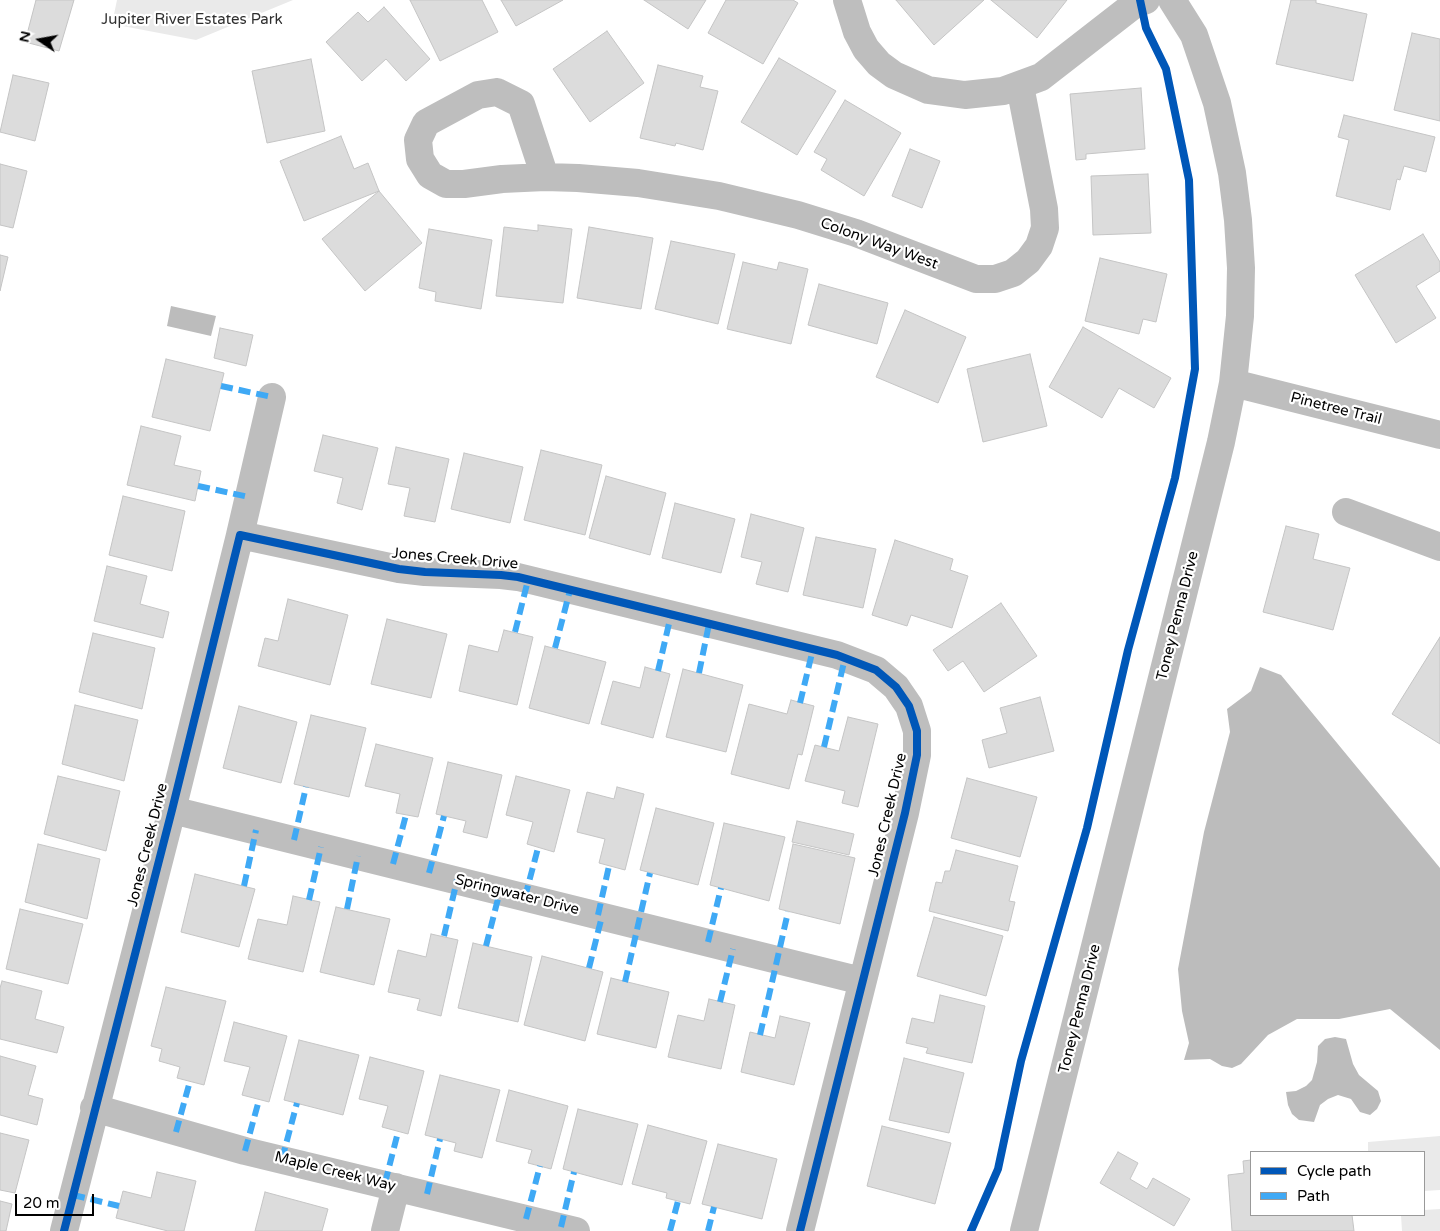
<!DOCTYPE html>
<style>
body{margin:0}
#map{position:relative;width:1440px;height:1231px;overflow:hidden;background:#fff;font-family:"Varela Round",sans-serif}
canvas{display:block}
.legend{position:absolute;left:1250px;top:1151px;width:175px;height:65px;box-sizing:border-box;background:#fff;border:1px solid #999;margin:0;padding:6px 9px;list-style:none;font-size:15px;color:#000}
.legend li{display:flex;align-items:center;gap:10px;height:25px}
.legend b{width:25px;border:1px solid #999}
.north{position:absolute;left:15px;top:15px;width:50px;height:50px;-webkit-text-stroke:4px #fff;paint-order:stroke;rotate:282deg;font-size:14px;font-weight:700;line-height:20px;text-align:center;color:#000}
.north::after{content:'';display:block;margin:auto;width:18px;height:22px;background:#000;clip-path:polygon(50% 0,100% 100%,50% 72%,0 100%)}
.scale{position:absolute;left:15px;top:1194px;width:79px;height:22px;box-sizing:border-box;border:2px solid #000;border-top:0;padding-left:6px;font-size:15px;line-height:18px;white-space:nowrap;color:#000;-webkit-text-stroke:4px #fff;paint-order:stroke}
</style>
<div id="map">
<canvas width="1440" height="1231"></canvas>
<ul class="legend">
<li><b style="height:6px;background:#0057b8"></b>Cycle path</li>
<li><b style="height:6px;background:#3fa9f5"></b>Path</li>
</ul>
<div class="north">N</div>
<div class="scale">20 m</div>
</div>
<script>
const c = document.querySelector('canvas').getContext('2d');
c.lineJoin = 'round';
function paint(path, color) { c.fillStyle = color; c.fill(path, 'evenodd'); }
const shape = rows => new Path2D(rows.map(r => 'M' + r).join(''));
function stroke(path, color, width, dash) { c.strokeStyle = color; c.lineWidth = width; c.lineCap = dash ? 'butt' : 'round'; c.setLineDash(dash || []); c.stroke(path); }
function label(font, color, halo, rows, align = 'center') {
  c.font = font + ' "Varela Round",sans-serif'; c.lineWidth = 4.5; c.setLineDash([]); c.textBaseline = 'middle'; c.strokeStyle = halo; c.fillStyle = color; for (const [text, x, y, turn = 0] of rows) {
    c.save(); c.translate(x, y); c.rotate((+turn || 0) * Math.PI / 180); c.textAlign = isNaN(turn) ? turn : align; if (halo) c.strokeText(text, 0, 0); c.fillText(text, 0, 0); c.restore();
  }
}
const green = shape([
 [117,0,293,0,196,40,112,24],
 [1440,1136,1440,1190,1424,1191,1424,1152,1368,1152,1368,1142],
 [1440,1209,1440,1231,1402,1231,1401,1215,1424,1215,1424,1210]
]);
const water = shape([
 [171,306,216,316,211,336,167,326],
 [1260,667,1281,675,1440,868,1440,1050,1390,1009,1339,1019,1297,1019,1268,1035,1241,1064,1232,1068,1222,1066,1210,1059,1184,1060,1189,1043,1182,1011,1178,969,1204,832,1230,732,1227,709,1251,691],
 [1335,1037,1346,1039,1353,1064,1359,1075,1378,1091,1381,1101,1377,1109,1370,1115,1360,1112,1351,1099,1338,1095,1328,1099,1320,1105,1314,1122,1299,1120,1292,1114,1288,1105,1286,1092,1296,1091,1306,1086,1312,1080,1317,1062,1318,1046,1325,1039]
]);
const building = shape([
 [36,0,74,0,59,51,25,42,36,0],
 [410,0,482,0,498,32,440,61,410,0],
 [501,0,563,0,516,26,501,0],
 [644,0,706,0,688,29,644,0],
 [726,0,793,0,798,3,763,64,708,33,726,0],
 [896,0,984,0,934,45,896,0],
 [991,0,1067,0,1037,38,991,0],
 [1291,0,1316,0,1316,3,1367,14,1353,81,1276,64,1291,0],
 [384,7,430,59,406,81,386,59,362,81,326,42,358,12,368,22,384,7],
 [607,31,644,83,590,122,553,69,607,31],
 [1412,33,1440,39,1440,121,1394,110,1412,33],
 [779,58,836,91,797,155,741,122,779,58],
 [311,59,325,131,267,143,252,71,311,59],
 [658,65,703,76,700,87,718,91,703,150,676,143,675,146,640,138,658,65],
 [13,75,49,83,35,141,0,132,13,75],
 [1141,88,1145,149,1086,154,1086,159,1076,160,1070,94,1141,88],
 [845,100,901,133,864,196,821,170,827,159,814,152,845,100],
 [1344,115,1435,137,1426,172,1404,166,1400,180,1397,179,1390,210,1336,196,1349,140,1338,137,1344,115],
 [341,136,354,169,368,163,379,191,304,221,280,161,341,136],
 [910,149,940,161,922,208,892,196,910,149],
 [0,164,27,171,13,228,0,225,0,164],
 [1148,174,1151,233,1093,235,1091,176,1148,174],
 [379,191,422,243,365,291,322,239,379,191],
 [538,225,572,229,563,303,496,296,504,227,538,231,538,225],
 [589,227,653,238,641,309,577,298,589,227],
 [429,229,492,240,481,309,435,301,436,292,419,288,429,229],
 [1423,234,1440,262,1440,271,1416,286,1436,318,1396,343,1355,275,1423,234],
 [671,241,735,254,718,324,655,309,671,241],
 [0,255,8,257,0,291,0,255],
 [1100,258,1167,274,1156,322,1143,319,1139,334,1085,321,1100,258],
 [743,262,777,270,779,262,808,269,791,344,727,329,743,262],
 [819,284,888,303,877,344,808,325,819,284],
 [905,310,966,337,938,403,876,377,905,310],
 [1083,327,1171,378,1154,408,1119,388,1102,418,1049,387,1083,327],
 [220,328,253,335,246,366,214,358,220,328],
 [1030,354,1047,426,983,442,967,369,1030,354],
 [166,359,224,373,210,431,152,417,166,359],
 [141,426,181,436,174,465,201,471,195,501,127,485,141,426],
 [323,435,378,448,362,510,337,503,343,478,314,471,323,435],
 [396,447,449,459,435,522,404,516,410,488,388,484,396,447],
 [541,450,602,465,585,535,524,520,541,450],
 [464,453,523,467,510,523,451,509,464,453],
 [606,476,666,493,650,555,589,538,606,476],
 [123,496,185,511,172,571,109,555,123,496],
 [675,503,735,519,721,573,662,558,675,503],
 [751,514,804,528,788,592,756,584,762,562,741,557,751,514],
 [1286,526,1319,534,1313,559,1350,568,1333,630,1263,612,1286,526],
 [816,537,876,549,863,608,803,595,816,537],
 [895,540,953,559,950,570,968,576,952,628,911,615,907,626,872,615,895,540],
 [107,566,147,576,140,604,169,612,163,638,94,621,107,566],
 [288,599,348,615,330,685,258,666,265,638,278,641,288,599],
 [1001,603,1037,656,984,692,963,661,948,671,933,650,1001,603],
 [387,619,447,634,431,698,371,684,387,619],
 [504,630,533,637,517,705,459,691,469,645,498,652,504,630],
 [93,633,155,648,142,709,79,692,93,633],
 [1440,637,1440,744,1392,714,1440,637],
 [545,646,606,662,589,724,529,708,545,646],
 [645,667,670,674,653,738,601,724,613,681,640,688,645,667],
 [683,669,743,685,726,752,666,737,683,669],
 [1040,697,1054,751,989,768,982,740,1007,733,1000,708,1040,697],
 [791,700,814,706,802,755,798,754,789,789,731,774,749,704,787,714,791,700],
 [75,705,138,720,124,781,62,764,75,705],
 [239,706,297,722,281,783,223,768,239,706],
 [311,715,366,728,349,797,294,784,311,715],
 [848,717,878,724,858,807,842,803,845,791,805,781,815,745,839,751,848,717],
 [376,744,433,758,418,817,396,813,400,794,365,786,376,744],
 [448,762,502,775,487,838,463,832,466,821,436,814,448,762],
 [58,776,120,791,106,851,44,834,58,776],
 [516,776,570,790,554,852,527,844,533,822,506,815,516,776],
 [967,778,1037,797,1020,857,951,838,967,778],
 [617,787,644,794,625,870,599,863,605,839,577,832,587,792,614,799,617,787],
 [656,808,714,823,698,885,640,870,656,808],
 [797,821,854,834,849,855,792,842,797,821],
 [724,823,785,837,769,901,710,885,724,823],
 [38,844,100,859,87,919,25,902,38,844],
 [793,844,855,858,840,924,779,909,793,844],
 [956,850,1018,866,1009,901,1015,902,1008,931,929,911,936,882,942,883,945,871,950,871,956,850],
 [195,874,255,889,239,947,181,932,195,874],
 [293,896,320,902,303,972,248,959,258,919,287,925,293,896],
 [336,907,390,919,374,985,320,972,336,907],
 [20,909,83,924,68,984,6,969,20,909],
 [934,917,1003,936,986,996,917,976,934,917],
 [431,934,458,940,441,1016,417,1010,420,999,388,992,398,950,426,957,431,934],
 [473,943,532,957,518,1022,458,1008,473,943],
 [542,956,603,972,585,1041,524,1025,542,956],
 [611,978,669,992,656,1048,597,1034,611,978],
 [2,981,42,991,35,1019,64,1027,57,1053,0,1039,0,988,2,981],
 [166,987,226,1001,204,1085,177,1078,180,1067,159,1061,162,1049,151,1046,166,987],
 [940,995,985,1006,972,1063,926,1053,928,1048,906,1043,912,1018,934,1023,940,995],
 [709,999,735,1005,721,1069,668,1057,678,1015,704,1021,709,999],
 [780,1016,810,1023,794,1085,741,1072,750,1032,775,1038,780,1016],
 [234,1022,287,1036,269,1102,242,1095,250,1067,224,1061,234,1022],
 [299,1040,359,1055,343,1115,284,1100,299,1040],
 [0,1056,36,1066,28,1095,43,1099,37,1125,0,1115,0,1056],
 [370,1057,424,1071,408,1134,382,1127,388,1106,359,1099,370,1057],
 [904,1058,964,1073,949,1133,889,1120,904,1058],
 [440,1075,500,1090,482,1158,454,1151,456,1143,425,1135,440,1075],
 [509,1090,568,1106,551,1169,528,1163,532,1150,496,1141,509,1090],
 [578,1109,638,1124,622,1185,563,1169,578,1109],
 [648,1125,707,1141,690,1204,666,1198,667,1193,632,1184,648,1125],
 [882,1126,951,1143,935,1204,867,1186,882,1126],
 [0,1133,29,1140,15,1193,0,1190,0,1133],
 [718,1144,777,1159,762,1219,702,1204,718,1144],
 [1118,1152,1138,1163,1130,1179,1147,1189,1153,1178,1190,1199,1174,1226,1100,1183,1118,1152],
 [1251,1160,1251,1215,1352,1215,1354,1231,1232,1231,1228,1175,1244,1173,1243,1161,1251,1160],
 [157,1172,196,1181,184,1231,168,1231,116,1218,123,1191,151,1198,157,1172],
 [265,1192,328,1209,322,1231,255,1231,265,1192],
 [0,1201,12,1204,6,1231,0,1231,0,1201]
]);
const minor = shape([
 [847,0,857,32,866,49,879,64,894,75,928,90,965,95,1003,91,1041,77,1135,4,1146,0],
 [497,92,521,104,545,177,502,179,464,184,446,184,430,175,420,159,418,140,426,123,478,95,497,92],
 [545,177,578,178,638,183,719,196,798,215,856,233,976,279,995,279,1013,273,1028,261,1039,246,1045,228,1044,209,1020,86],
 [1233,383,1440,435],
 [1346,512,1440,547],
 [240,535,272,397],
 [172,810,862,981],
 [94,1108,245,1151,576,1231],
 [64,1231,172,810,240,535,399,569,425,572,501,575,518,577,837,655,876,670,896,687,909,706,917,731,917,755,905,813,800,1231],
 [385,1231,396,1187],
 [1024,1231,1221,442,1233,383,1240,316,1241,268,1238,220,1232,173,1217,103,1194,35,1172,0]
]);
const quiet = shape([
 [221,386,272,397],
 [198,486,249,497],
 [515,632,528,580],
 [555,648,570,590],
 [658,671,671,615],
 [699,673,709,624],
 [800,703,813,649],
 [824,747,845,658],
 [294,840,306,787],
 [393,864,406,815],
 [429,873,444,816],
 [244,886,256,830],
 [525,897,538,848],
 [309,900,321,847],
 [347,909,358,856],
 [598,915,609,866],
 [444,936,457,880],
 [708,942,721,888],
 [486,946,500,891],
 [589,968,602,916],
 [625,982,650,873],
 [720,1002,733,949],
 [760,1035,788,912],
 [176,1132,190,1081],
 [245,1151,259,1100],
 [282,1159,297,1103],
 [385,1183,398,1132],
 [427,1194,440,1139],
 [73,1195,119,1206],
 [526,1219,540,1166],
 [561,1227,574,1172],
 [670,1231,678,1201],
 [708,1231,714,1207]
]);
const cycleway = shape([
 [64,1231,172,810,240,535,399,569,425,572,501,575,518,577,837,655,876,670,896,687,909,706,917,731,917,755,905,813,800,1231],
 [971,1231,998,1169,1021,1061,1087,828,1128,650,1175,478,1195,369,1189,180,1166,69,1146,28,1140,0]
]);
const parkNames = [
 ["Jupiter River Estates Park",192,20]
];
const streetNames = [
 ["Colony Way West",879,244,20],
 ["Pinetree Trail",1336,409,14],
 ["Jones Creek Drive",455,559,5],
 ["Toney Penna Drive",1178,616,-76],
 ["Jones Creek Drive",888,815,-77],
 ["Jones Creek Drive",148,845,-76],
 ["Springwater Drive",517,895,14],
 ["Toney Penna Drive",1080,1009,-76],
 ["Maple Creek Way",335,1172,14]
];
paint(green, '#eaeaea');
paint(water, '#bcbcbc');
paint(building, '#dcdcdc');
stroke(building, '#c5c5c5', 1);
stroke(minor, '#bebebe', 28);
stroke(quiet, '#3fa9f5', 6, [12, 6]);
stroke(cycleway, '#0057b8', 8);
label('15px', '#2f2f2f', '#fff', parkNames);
label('15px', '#000', '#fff', streetNames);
</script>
